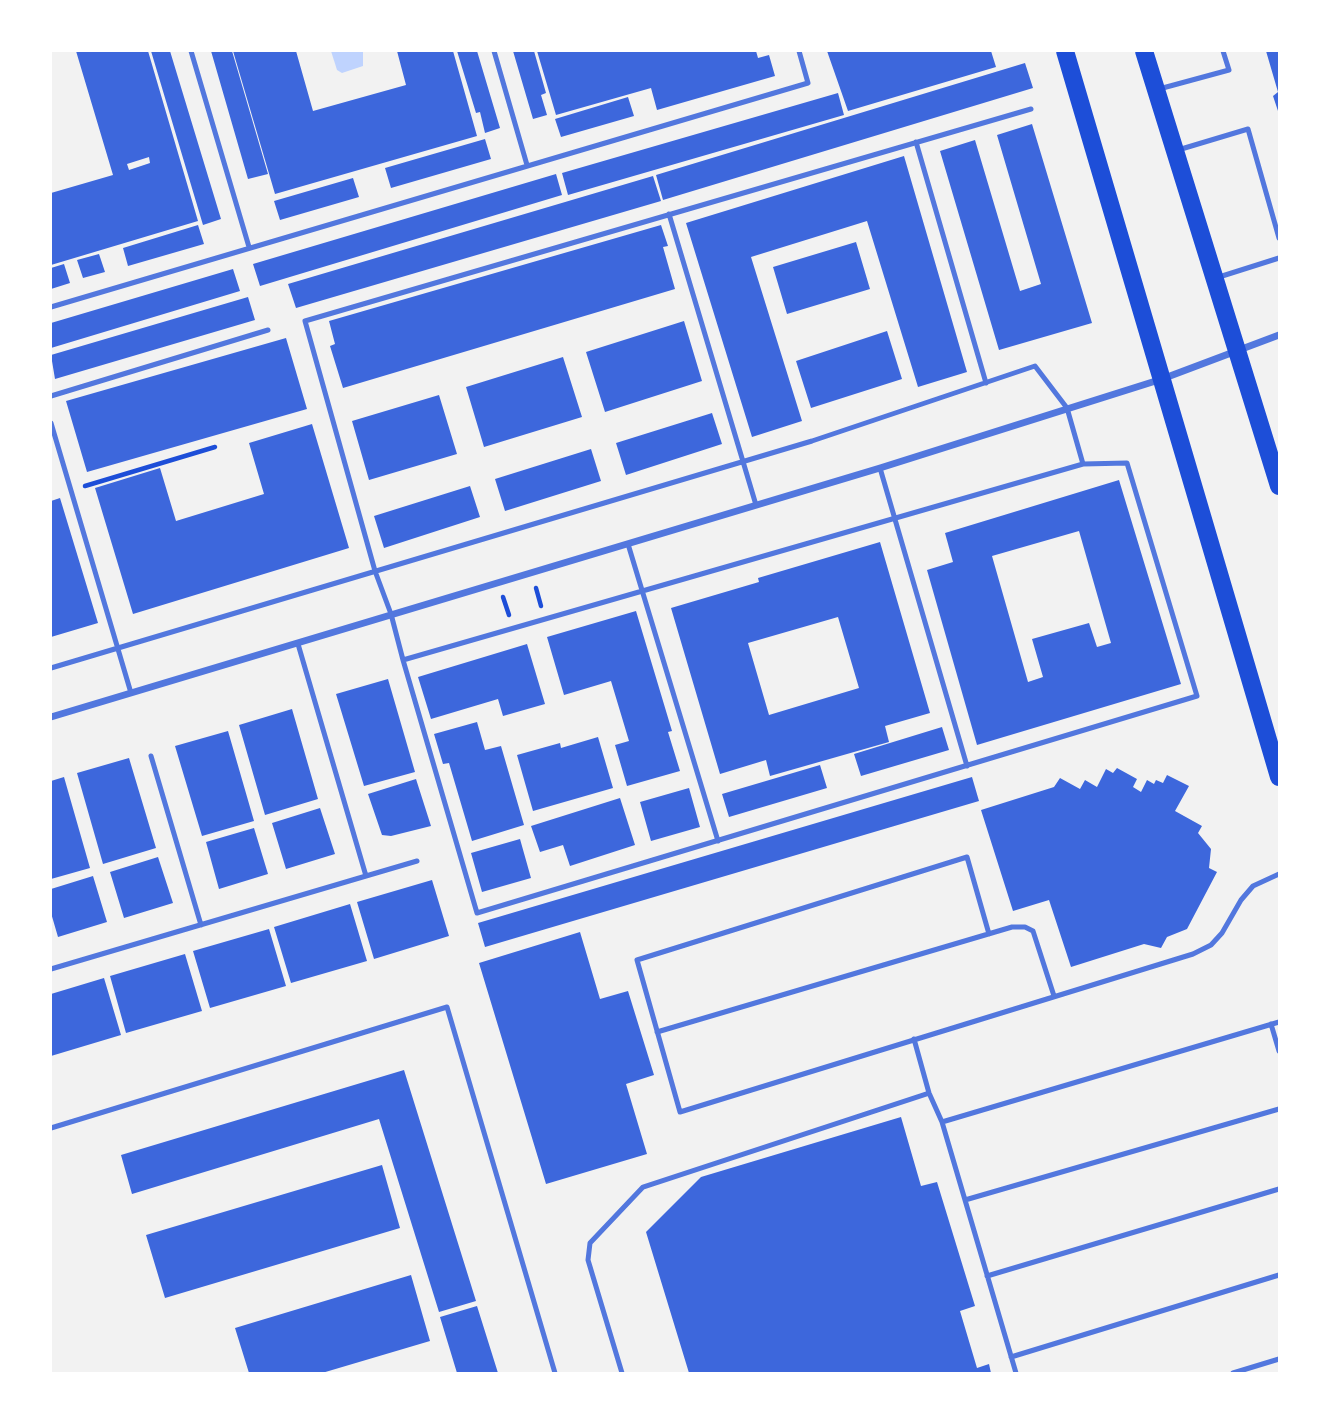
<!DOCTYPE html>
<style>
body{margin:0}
#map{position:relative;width:1330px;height:1424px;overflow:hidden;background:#f2f2f2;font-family:"PT Sans",sans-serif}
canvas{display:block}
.frame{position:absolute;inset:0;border:52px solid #fff;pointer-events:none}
</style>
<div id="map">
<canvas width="1330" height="1424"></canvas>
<div class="frame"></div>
</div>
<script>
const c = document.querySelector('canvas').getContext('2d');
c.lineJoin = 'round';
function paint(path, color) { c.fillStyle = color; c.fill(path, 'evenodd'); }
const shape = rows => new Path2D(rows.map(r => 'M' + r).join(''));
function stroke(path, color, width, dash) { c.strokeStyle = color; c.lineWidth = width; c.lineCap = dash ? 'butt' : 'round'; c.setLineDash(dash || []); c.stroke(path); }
const water = shape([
 [331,51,363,51,363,66,342,73,337,70]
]);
const building = shape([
 [76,51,148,51,198,221,51,265,51,193,113,175],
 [149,157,150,163,129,170,127,164],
 [151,51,170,51,221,219,203,225],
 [211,51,232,51,268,174,248,179],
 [233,51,296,51,313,111,406,85,397,51,453,51,477,136,275,194],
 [457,51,477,51,500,128,485,133,480,112,476,113],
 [513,51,534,51,546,93,541,95,547,115,533,119],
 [537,51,756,51,758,58,769,55,775,76,657,110,651,88,556,115],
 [827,51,991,51,996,67,848,111],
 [1266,51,1279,51,1279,114,1273,96,1278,92],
 [1025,63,1033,88,663,200,656,175],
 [838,93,844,115,568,195,562,173],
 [628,97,634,116,561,137,555,119],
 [1032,124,1092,323,999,350,940,151,975,140,1020,291,1041,284,997,135],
 [485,139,491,159,391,188,385,168],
 [904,156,967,372,918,387,867,221,751,257,802,421,752,437,686,223],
 [556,174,562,195,260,286,253,264],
 [653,176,661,201,296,308,288,284],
 [353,178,359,197,280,220,274,201],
 [198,225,204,244,128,266,123,248],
 [661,225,668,246,663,247,675,289,343,388,330,346,335,344,329,321],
 [856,242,870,289,787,314,773,267],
 [99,254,105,272,83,278,77,260],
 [64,264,70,283,51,289,51,268],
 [233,269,240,291,51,348,51,323],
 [248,297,255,320,55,379,51,355],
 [684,321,702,381,605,412,586,352],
 [887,331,902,379,811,408,796,361],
 [286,338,307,409,87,472,66,401],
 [563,357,582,417,484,447,466,387],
 [439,395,457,454,369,480,352,421],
 [712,413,722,444,626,475,616,443],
 [312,424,349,548,133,614,95,488,160,468,176,521,264,494,249,443],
 [591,449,601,481,505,511,495,479],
 [1119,480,1181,684,977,745,927,570,953,562,945,533],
 [1079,531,1111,643,1097,647,1089,623,1032,639,1043,677,1028,682,992,556],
 [470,486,480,517,384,548,374,516],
 [60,498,98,623,51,637,51,501],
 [880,542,930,713,885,726,889,742,770,776,766,760,720,774,671,608,759,582,758,578],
 [838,617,859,688,769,715,748,643],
 [636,611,672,731,668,732,680,771,627,786,615,745,629,741,611,681,564,695,547,637],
 [527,644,545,704,503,716,498,699,431,719,418,677],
 [388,679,415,772,364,786,336,694],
 [292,709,318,799,265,815,239,725],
 [477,722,485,750,501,746,524,825,472,841,449,763,443,764,434,734],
 [942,727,949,750,861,776,854,754],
 [228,731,254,821,202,836,175,746],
 [598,737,613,788,533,811,517,755,560,743,561,748],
 [129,758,156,848,103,864,77,773],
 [820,765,827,788,729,817,722,794],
 [1117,768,1137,779,1133,787,1141,792,1147,780,1154,784,1156,780,1163,783,1167,775,1189,786,1175,811,1202,826,1198,833,1211,849,1209,868,1217,872,1187,929,1167,937,1161,948,1144,944,1071,967,1049,900,1013,911,981,810,1054,787,1060,778,1080,789,1085,780,1097,787,1106,769,1113,773],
 [64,777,90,868,51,879,51,781],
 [972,777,979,801,485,947,478,923],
 [416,779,431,826,391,836,382,835,368,794],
 [689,788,700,827,651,841,640,802],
 [620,798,635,845,570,866,563,845,540,852,531,826],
 [320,808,335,854,286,869,272,823],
 [254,828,268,874,219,889,206,842],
 [520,839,531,878,482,892,471,853],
 [158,857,173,903,124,918,110,872],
 [93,876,107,922,58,937,51,913,51,889],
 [432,880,449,936,374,959,357,902],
 [350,904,367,961,291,983,274,927],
 [269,929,286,986,210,1008,193,951],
 [580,932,600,999,628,991,654,1075,626,1084,647,1154,546,1184,479,963],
 [185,954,202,1011,126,1033,110,976],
 [104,978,121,1035,51,1056,51,994],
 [404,1070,476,1301,439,1312,379,1119,132,1194,121,1155],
 [901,1117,921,1186,937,1182,975,1306,960,1311,977,1368,989,1364,991,1373,689,1373,646,1232,701,1177],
 [382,1165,400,1228,165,1298,146,1235],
 [411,1275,430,1341,322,1373,249,1373,235,1328],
 [477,1306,498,1373,457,1373,440,1317]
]);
const path = shape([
 [85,486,215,447],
 [536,588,541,606],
 [503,597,509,615]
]);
const service = shape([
 [191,51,249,247],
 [494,51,527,165],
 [1159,89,1229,70,1223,51],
 [916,142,986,383],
 [1178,150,1248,129,1279,238],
 [669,214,756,505],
 [1219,277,1279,258],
 [51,307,808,83,799,51],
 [51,396,268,330],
 [51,423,131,693],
 [880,468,967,766],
 [628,544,718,841],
 [403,660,1083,464,1127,463,1197,696,477,913,403,660,391,614,375,571,305,321,1031,109],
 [51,668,812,441,1035,366,1067,408,1083,464],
 [151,756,201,925],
 [366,876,417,861],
 [989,934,967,857,637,960,680,1112,1193,954,1211,945,1222,933,1241,900,1253,886,1279,874],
 [51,969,366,876,298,644],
 [1271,1024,1279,1051],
 [657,1032,1012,927,1025,927,1033,931,1054,996],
 [914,1039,929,1093,942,1122,1016,1373],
 [942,1122,1279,1022],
 [51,1128,447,1007,555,1373],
 [965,1200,1279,1109],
 [987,1276,1279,1189],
 [1011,1357,1279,1275],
 [622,1373,588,1260,590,1243,643,1187,929,1093],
 [1233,1373,1279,1359]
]);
const minor = shape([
 [51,717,880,468,1162,379,1279,335]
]);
const primary = shape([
 [1065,51,1279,777],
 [1144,51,1279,486]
]);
paint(water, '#bfd3fe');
paint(building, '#3d67dc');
stroke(path, '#1d4ed8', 4.5);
stroke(service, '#5277de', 5);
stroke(minor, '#5277de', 7);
stroke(primary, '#1d4ed8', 18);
</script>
